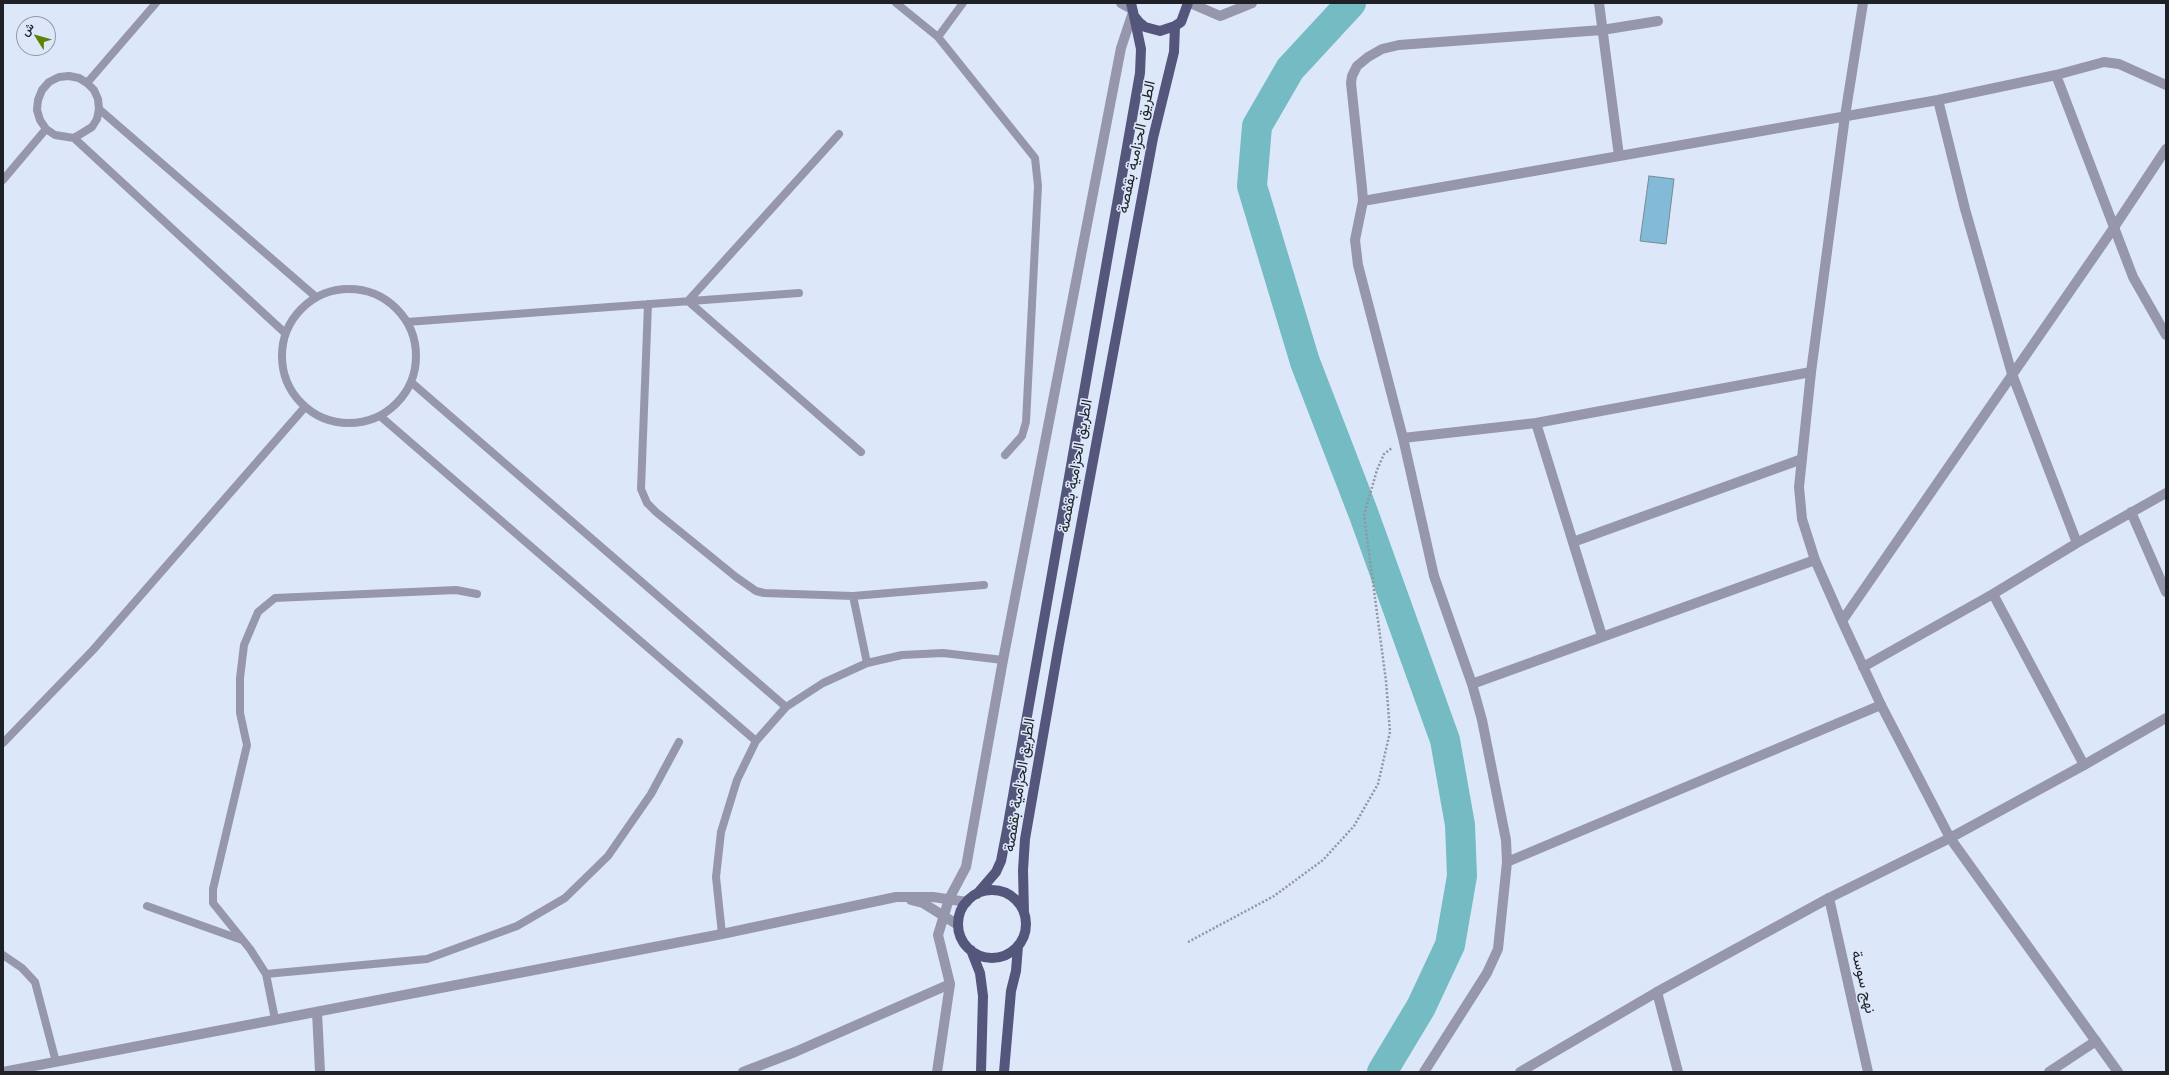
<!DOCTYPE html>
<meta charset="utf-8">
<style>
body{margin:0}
#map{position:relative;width:2169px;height:1075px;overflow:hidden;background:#dce8f9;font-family:"Space Grotesk",Vazirmatn,sans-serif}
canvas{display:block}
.frame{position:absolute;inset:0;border:4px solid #1e2228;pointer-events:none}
.north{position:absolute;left:16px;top:16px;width:40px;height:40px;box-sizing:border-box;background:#dce8f9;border:1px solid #9099a5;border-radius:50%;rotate:307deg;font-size:11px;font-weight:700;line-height:16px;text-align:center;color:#1e2228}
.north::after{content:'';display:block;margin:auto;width:14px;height:18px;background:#5e8301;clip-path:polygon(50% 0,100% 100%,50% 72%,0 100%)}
</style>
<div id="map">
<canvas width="2169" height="1075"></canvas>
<div class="frame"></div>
<div class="north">ش</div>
</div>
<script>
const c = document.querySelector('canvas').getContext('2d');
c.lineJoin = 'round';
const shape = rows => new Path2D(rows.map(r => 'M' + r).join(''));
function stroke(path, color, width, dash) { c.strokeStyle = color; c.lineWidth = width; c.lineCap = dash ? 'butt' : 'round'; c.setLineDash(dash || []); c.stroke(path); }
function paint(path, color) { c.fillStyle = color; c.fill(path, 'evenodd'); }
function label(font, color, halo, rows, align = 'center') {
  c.font = font + ' "Space Grotesk",Vazirmatn,sans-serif'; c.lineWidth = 3; c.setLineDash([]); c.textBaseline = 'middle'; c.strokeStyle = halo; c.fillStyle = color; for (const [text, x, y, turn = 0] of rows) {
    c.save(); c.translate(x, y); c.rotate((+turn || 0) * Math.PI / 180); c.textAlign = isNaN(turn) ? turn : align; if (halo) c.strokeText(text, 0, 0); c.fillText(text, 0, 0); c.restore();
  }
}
const river = shape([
 [1351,3,1290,69,1257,126,1252,186,1305,362,1364,515,1445,740,1460,825,1462,876,1450,945,1421,1007,1382,1072]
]);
const building = shape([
 [1649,176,1674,179,1666,244,1640,241,1649,176]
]);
const path = shape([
 [1188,942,1274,896,1323,860,1354,826,1378,784,1390,732,1386,681,1364,515,1377,470,1384,454,1392,448]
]);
const service = shape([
 [896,3,938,37,1035,158,1038,186,1026,422,1022,436,1005,455],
 [938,37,963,3],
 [87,83,156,3],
 [99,109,97,119,92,127,74,138,55,135,46,129,40,120,37,110,38,100,42,90,49,82,59,77,69,76,79,78,87,83,94,90,98,99,99,109,316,297],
 [839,134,688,301,861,452],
 [74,138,285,333],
 [3,180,46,129],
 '282 356a67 67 0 1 1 134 0a67 67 0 1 1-134 0Z',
 [648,304,641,489,647,503,656,512,736,577,756,591,764,593,853,596,984,585],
 [407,322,799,293],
 [411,382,786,707],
 [380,416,756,741],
 [853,596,867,663],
 [3,743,93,650,305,407],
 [147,906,242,940],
 [722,934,716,877,721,832,737,780,756,741,786,707,823,683,867,663,902,655,943,653,1003,660],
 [3,955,22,968,35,982,56,1062],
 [266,974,427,959,517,926,565,898,608,856,651,794,679,742],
 [275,1019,266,974,250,949,213,903,213,889,247,745,240,713,240,678,244,645,258,612,275,598,456,590,477,594]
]);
const minor = shape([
 [1121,3,1132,9],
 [1190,3,1220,16,1252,3],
 [1599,3,1619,156],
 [2056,75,2133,277,2166,335],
 [1938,100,1965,209,2012,374,2077,543],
 [1363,201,1938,100,2056,75,2104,62,2119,64,2166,85],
 [1536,423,1602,636],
 [1403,438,1536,423,1811,372],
 [2131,512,2166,592],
 [1573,542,1802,459],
 [1993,594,2084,765],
 [1863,667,1993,594,2077,543,2166,493],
 [1472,684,1815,560],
 [1507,862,1881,705],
 [1829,898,1868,1072],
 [1657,992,1678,1072],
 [317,1012,320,1072],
 [743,1072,795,1052,950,984],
 [1424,1072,1487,973,1498,949,1507,862,1506,840,1482,720,1472,684,1434,576,1403,438,1358,265,1355,240,1363,201,1362,188,1351,83,1352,76,1357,66,1368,57,1382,49,1399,45,1602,30,1658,21],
 [2049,1072,2096,1041]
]);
const tertiary = shape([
 [1863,3,1845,116,1811,372,1799,487,1802,519,1815,560,1842,621,1881,705,1950,838,2118,1072],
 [1842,621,2113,229,2166,149],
 [911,900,923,903,958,925],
 [3,1072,722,934,896,897,933,897,967,902],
 [937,1072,950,984,938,935,949,899,966,867,1003,660,1121,48,1133,12],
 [1520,1072,1657,992,1829,898,1950,838,2084,765,2166,718]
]);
const primary = shape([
 [1131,3,1134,16,1139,22,1145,27,1160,31,1175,26,1181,22,1188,3],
 '958 924a34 34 0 1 1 68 0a34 34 0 1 1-68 0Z',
 [977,894,996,872,1001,861,1007,830,1140,73,1141,49,1134,16],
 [1024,913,1023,870,1025,839,1059,644,1153,138,1174,52,1175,26],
 [971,950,980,973,983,996,981,1072],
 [1004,1072,1011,991,1016,971,1018,946]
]);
const streetNames = [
 ["الطريق الحزامية بقفصة",1137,147,-78],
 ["الطريق الحزامية بقفصة",1076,466,-80],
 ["الطريق الحزامية بقفصة",1020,785,-81],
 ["نهج سوسة",1863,982,77]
];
stroke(river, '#75bbc3', 30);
paint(building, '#82bad7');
stroke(building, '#778a94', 1);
stroke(path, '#8e97a3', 2.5, [2, 2]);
stroke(service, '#9697ad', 8);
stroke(minor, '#9697ad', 10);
stroke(tertiary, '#9697ad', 10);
stroke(primary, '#55567b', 10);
label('15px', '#1e2228', '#dce8f9', streetNames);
</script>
